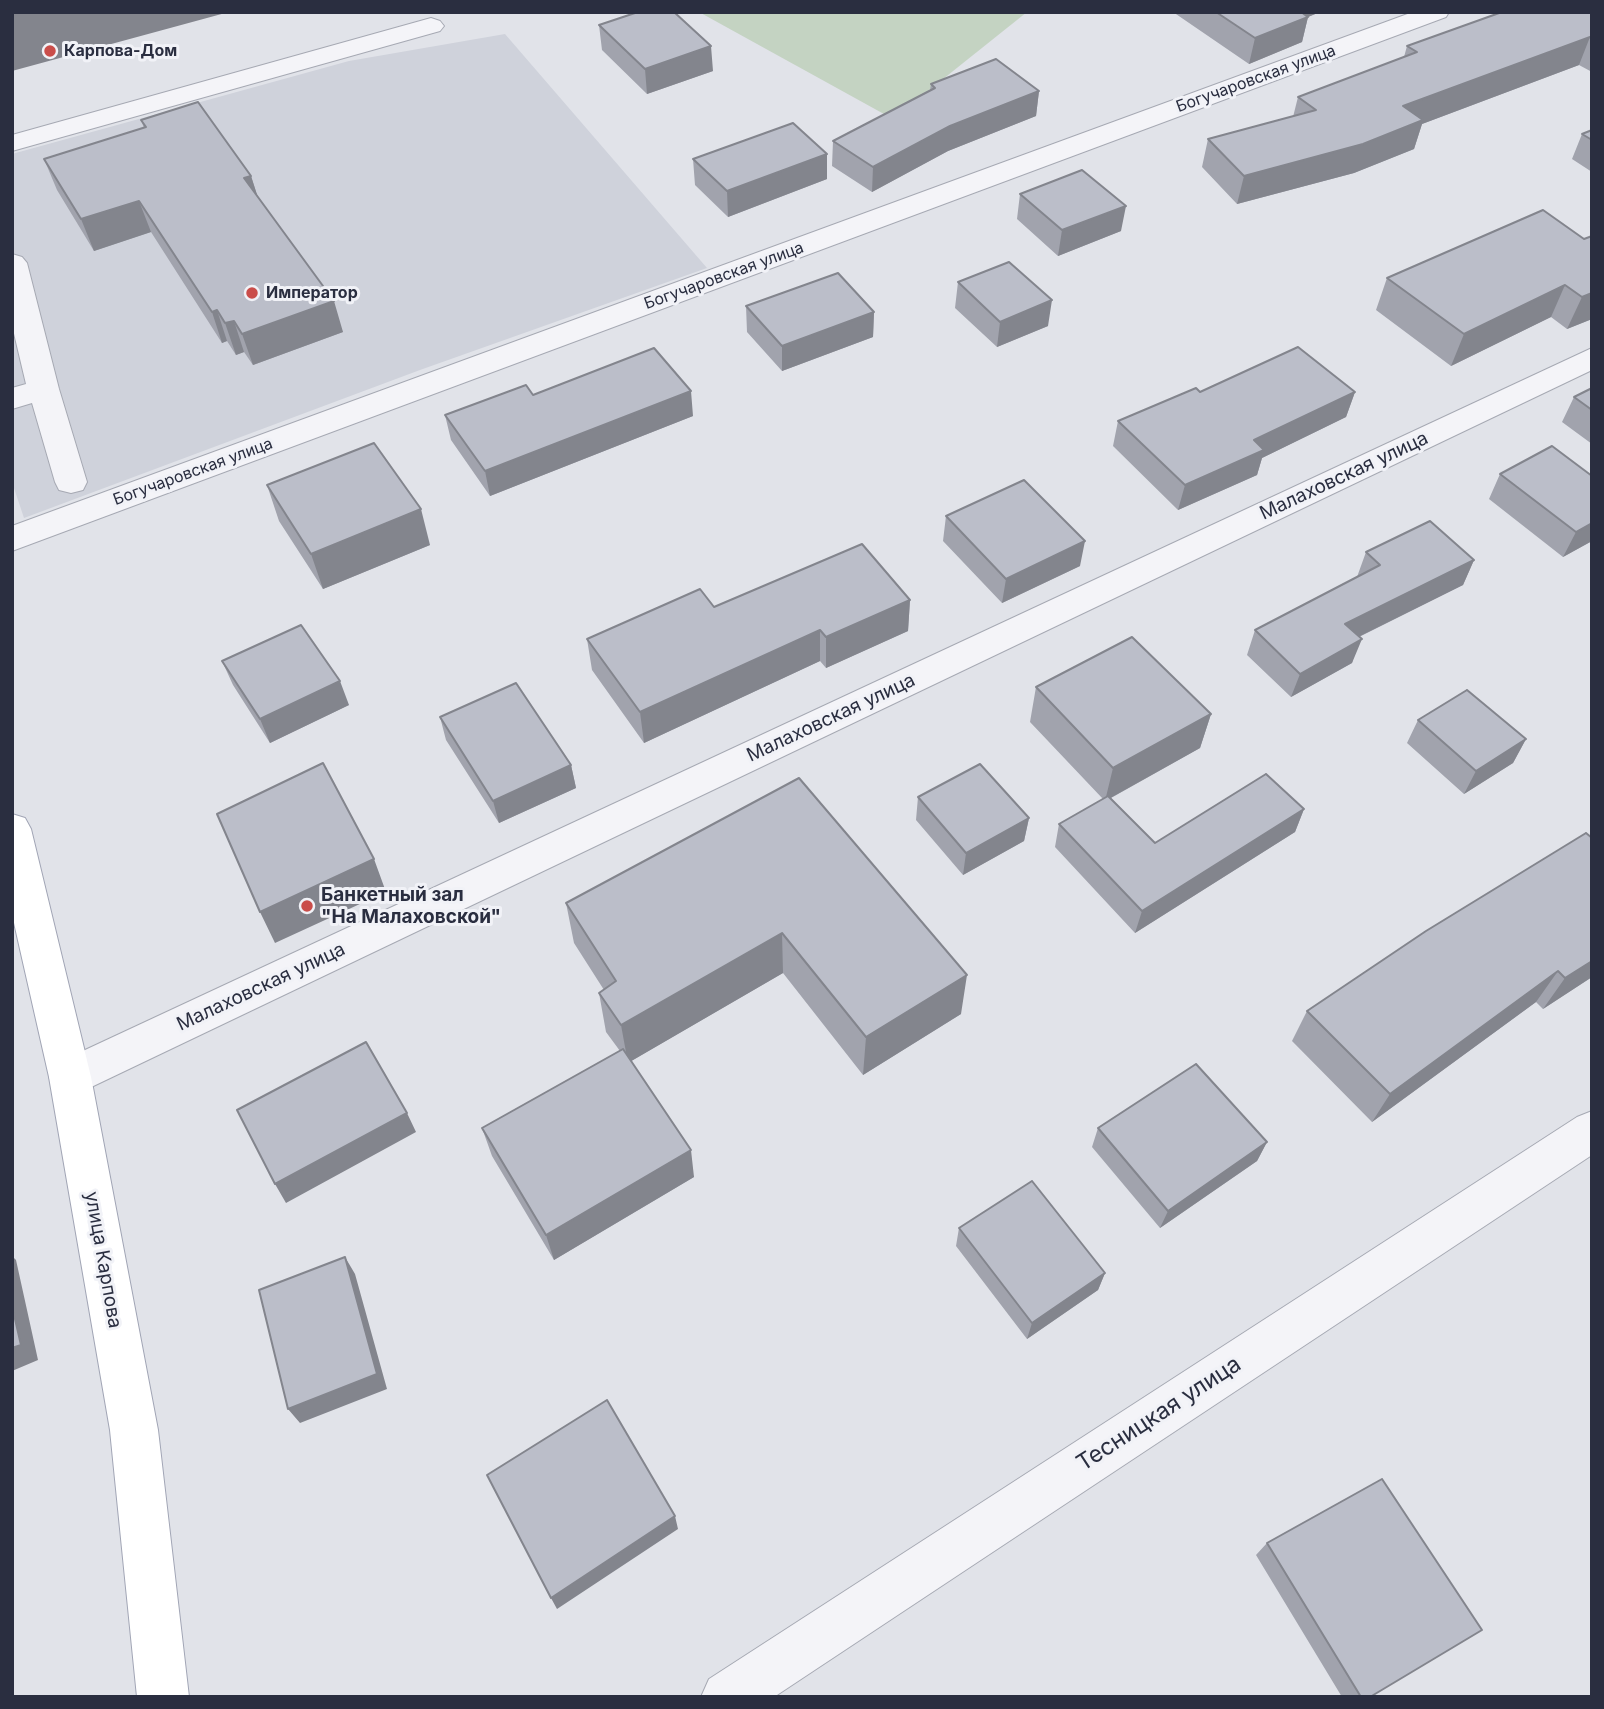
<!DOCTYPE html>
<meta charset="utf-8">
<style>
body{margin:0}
#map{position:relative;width:1604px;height:1709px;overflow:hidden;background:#e1e3e9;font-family:Inter,sans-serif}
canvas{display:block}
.frame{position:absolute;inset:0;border:14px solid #2a2e40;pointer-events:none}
</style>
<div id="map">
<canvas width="1604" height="1709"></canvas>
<div class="frame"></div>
</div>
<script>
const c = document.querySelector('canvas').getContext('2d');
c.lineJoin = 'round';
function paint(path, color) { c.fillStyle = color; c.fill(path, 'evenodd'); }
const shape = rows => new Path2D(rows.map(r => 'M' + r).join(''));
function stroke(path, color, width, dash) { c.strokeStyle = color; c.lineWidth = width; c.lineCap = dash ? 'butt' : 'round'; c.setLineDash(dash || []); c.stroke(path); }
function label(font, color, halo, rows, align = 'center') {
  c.font = font + ' Inter,sans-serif'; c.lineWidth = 6; c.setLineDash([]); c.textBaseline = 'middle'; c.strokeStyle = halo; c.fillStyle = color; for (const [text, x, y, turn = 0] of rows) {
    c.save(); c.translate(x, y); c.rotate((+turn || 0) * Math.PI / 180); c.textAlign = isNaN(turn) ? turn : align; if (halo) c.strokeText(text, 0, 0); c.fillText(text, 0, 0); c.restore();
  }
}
const built = shape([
 [505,34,707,268,420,370,24,518,12,482,12,154,349,61]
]);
const green = shape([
 [699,12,1027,12,893,119]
]);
const minor = shape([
 [1413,12,1449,12,1446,17,12,551,12,526,1413,12],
 [431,18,440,21,444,26,440,31,12,151,12,135,431,18],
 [12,254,22,257,27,263,59,389,87,482,83,490,71,493,59,490,55,482,32,403,12,409,12,388,26,384,12,325,12,254],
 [1592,348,1592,370,85,1090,70,1096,55,1090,49,1077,55,1064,1592,348],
 [1592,1111,1592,1155,774,1697,701,1697,709,1679,1577,1117,1592,1111]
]);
const major = shape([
 [12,814,25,818,31,829,91,1077,158,1430,189,1697,137,1697,110,1430,49,1077,12,914,12,814]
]);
const wall = shape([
 [1173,12,1320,12,1308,17,1302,42,1249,64],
 [1592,12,1592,72,1579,65,1422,124,1414,149,1354,173,1237,204,1202,167,1208,139,1293,117,1298,97,1404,57,1407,46],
 [599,25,713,71,647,94,602,50],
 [931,84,1039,91,1036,116,948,151,872,192,832,166,833,141,930,90],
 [141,120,251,176,257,195,343,332,253,365,244,352,236,355,227,341,222,343,151,232,94,251,57,190,44,159,144,128],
 [1592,130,1592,172,1572,159,1582,134],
 [693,159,827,179,728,217,695,185],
 [1020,194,1121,231,1058,256,1017,219],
 [1592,236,1592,319,1567,329,1551,317,1451,366,1376,310,1387,278,1584,239],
 [958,282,1048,326,997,347,955,308],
 [746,306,874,312,873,337,782,371,747,332],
 [1592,388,1592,444,1562,422,1574,397],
 [1200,392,1355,392,1346,417,1262,458,1257,475,1178,510,1113,446,1118,421],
 [533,395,693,416,490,496,451,440,445,415],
 [1500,474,1592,476,1592,541,1563,557,1489,499],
 [267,485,430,545,323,589,279,521],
 [946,516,1080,566,1002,603,943,541],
 [1366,552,1474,560,1463,585,1359,637,1352,663,1291,697,1247,655,1255,630,1357,577],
 [910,600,908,631,826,668,820,661,644,743,592,670,587,639,714,607],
 [222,661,349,705,270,743,233,685],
 [1036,687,1211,714,1200,748,1111,798,1155,843,1304,809,1295,832,1135,933,1055,847,1059,824,1103,799,1030,722],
 [440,717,571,765,576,788,499,823,446,740],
 [1418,720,1526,739,1513,763,1464,794,1407,743],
 [799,778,961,1014,863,1075,783,973,631,1061,694,1177,554,1260,492,1156,482,1128,620,1051,606,1032,599,993,604,990,574,943,566,903],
 [918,797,1029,818,1024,841,963,875,916,820],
 [1426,931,1592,977,1543,1009,1536,1002,1372,1122,1292,1041,1307,1011],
 [1098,1128,1267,1142,1257,1161,1160,1228,1092,1147],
 [959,1228,1105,1273,1098,1290,1027,1339,956,1246],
 [1267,1543,1370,1697,1342,1697,1256,1555]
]);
const shadedWall = shape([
 [12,12,229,12,12,71],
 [1285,12,1320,12,1308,17,1302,42,1249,64,1255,38],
 [1590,37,1579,65,1422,124,1414,149,1354,173,1237,204,1244,176,1403,106],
 [711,46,713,71,647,94,645,69],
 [1039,91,1036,116,948,151,872,192,873,167,950,126],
 [827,154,827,179,728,217,727,191],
 [251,176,261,207,244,178],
 [139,201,151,232,94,251,81,219],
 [1126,206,1121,231,1058,256,1062,230],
 [1565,285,1551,317,1451,366,1464,334],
 [1592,293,1592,319,1567,329,1582,297],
 [1052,300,1048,326,997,347,1000,322],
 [334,301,343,332,253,365,242,334],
 [217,310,227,341,222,343,212,312],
 [874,312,873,337,782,371,782,346],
 [234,321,244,352,236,355,225,323],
 [691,391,693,416,490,496,485,471],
 [1355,392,1346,417,1262,458,1257,475,1178,510,1185,485,1254,440],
 [421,509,430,545,323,589,311,554],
 [1592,523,1592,541,1563,557,1576,532],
 [1085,541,1080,566,1002,603,1006,579],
 [1474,560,1463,585,1336,648,1345,624],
 [910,600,908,631,826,668,826,637],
 [820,630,820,661,644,743,640,712],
 [1362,639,1352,663,1291,697,1300,674],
 [340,681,349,705,270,743,260,719],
 [1211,714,1200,748,1105,801,1113,768],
 [1526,739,1513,763,1464,794,1476,771],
 [571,765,576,788,499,823,493,801],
 [1304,809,1295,832,1135,933,1142,911],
 [1029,818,1024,841,963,875,966,853],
 [374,859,386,892,275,943,260,912],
 [782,933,783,973,628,1063,621,1025],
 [1592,961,1592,977,1543,1009,1565,978],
 [1558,971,1536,1002,1372,1122,1390,1094],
 [967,975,961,1014,863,1075,866,1037],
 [407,1113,416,1132,286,1203,275,1184],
 [1267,1142,1257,1161,1160,1228,1168,1211],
 [691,1150,694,1177,554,1260,546,1235],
 [12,1256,16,1260,38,1360,12,1371],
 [345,1257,355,1274,387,1389,300,1423,288,1409],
 [1105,1273,1098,1290,1027,1339,1032,1323],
 [675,1516,678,1529,557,1609,551,1598]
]);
const building = shape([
 [638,12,674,12,711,46,645,69,599,25,638,12],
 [1216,12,1301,12,1308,17,1255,38,1216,12],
 [1502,12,1592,12,1592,38,1590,37,1403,106,1423,120,1363,144,1244,176,1208,139,1316,110,1298,97,1417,52,1407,46,1502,12],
 [996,59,1039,91,950,126,873,167,833,141,935,88,931,84,996,59],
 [198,102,251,176,244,178,334,301,242,334,234,321,225,323,217,310,212,312,139,201,81,219,44,159,146,127,141,120,198,102],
 [793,123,827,154,727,191,693,159,793,123],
 [1592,130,1592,140,1582,134,1592,130],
 [1082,170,1126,206,1062,230,1020,194,1082,170],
 [1543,210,1584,239,1592,236,1592,293,1582,297,1565,285,1464,334,1387,278,1543,210],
 [1009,262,1052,300,1000,322,958,282,1009,262],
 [838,273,874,312,782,346,746,306,838,273],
 [1298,347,1355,392,1254,440,1264,450,1185,485,1118,421,1196,388,1200,392,1298,347],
 [654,348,691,391,485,471,445,415,526,385,533,395,654,348],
 [1592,388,1592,410,1574,397,1592,388],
 [374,443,421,509,311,554,267,485,374,443],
 [1552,446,1592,476,1592,523,1576,532,1500,474,1552,446],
 [1024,480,1085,541,1006,579,946,516,1024,480],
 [1430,521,1474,560,1345,624,1362,639,1300,674,1255,630,1380,565,1366,552,1430,521],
 [862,544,910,600,826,637,820,630,640,712,587,639,700,589,714,607,862,544],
 [301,625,340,681,260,719,222,661,301,625],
 [1132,637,1211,714,1113,768,1036,687,1132,637],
 [516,683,571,765,493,801,440,717,516,683],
 [1467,690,1526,739,1476,771,1418,720,1467,690],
 [323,763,374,859,260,912,217,814,323,763],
 [980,764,1029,818,966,853,918,797,980,764],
 [1266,774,1304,809,1142,911,1059,824,1108,796,1155,843,1266,774],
 [799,778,967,975,866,1037,782,933,621,1025,599,993,616,981,566,903,799,778],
 [1586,833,1592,838,1592,961,1565,978,1558,971,1390,1094,1307,1011,1426,931,1586,833],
 [366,1042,407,1113,275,1184,237,1110,366,1042],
 [623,1049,691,1150,546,1235,482,1128,623,1049],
 [1196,1064,1267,1142,1168,1211,1098,1128,1196,1064],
 [1032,1181,1105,1273,1032,1323,959,1228,1032,1181],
 [345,1257,377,1374,288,1409,259,1290,345,1257],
 [12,1306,21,1345,12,1348,12,1306],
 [607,1400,675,1516,551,1598,487,1475,607,1400],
 [1382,1479,1482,1630,1370,1697,1361,1697,1267,1543,1382,1479]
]);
const markers = [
 [50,51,7,"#ca4d4a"],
 [252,293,7,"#ca4d4a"],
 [307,906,7,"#ca4d4a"]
];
const farPoinames = [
 ["Карпова-Дом",64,51],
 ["Император",266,293]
];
const farStreetnames = [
 ["Богучаровская улица",1256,79,-20],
 ["Богучаровская улица",724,276,-20],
 ["Богучаровская улица",193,472,-20]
];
const streetNames = [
 ["Малаховская улица",1344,476,-25],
 ["Малаховская улица",831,718,-25],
 ["Малаховская улица",261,987,-25],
 ["улица Карпова",103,1260,80]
];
const poiNames = [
 ["Банкетный зал",321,895],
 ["\"На Малаховской\"",321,917]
];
const nearStreetnames = [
 ["Тесницкая улица",1159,1414,-33]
];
paint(built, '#cfd2db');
paint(green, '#c4d3c2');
stroke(minor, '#a6a9b3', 2);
stroke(major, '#a1a5b5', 2);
paint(minor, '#f4f4f8');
paint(major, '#fff');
paint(wall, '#a1a3ad');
paint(shadedWall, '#83858d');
paint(building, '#bbbec9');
stroke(building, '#83858d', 2);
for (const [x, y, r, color] of markers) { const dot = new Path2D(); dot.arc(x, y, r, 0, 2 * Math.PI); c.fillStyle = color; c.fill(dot); stroke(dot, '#f1f2f7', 2.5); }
label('bold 16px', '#2a2e40', '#f1f2f7', farPoinames, 'left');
label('16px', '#2a2e40', '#f1f2f7', farStreetnames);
label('19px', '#2a2e40', '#f1f2f7', streetNames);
label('bold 19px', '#2a2e40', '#f1f2f7', poiNames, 'left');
label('23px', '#2a2e40', '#f1f2f7', nearStreetnames);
</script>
